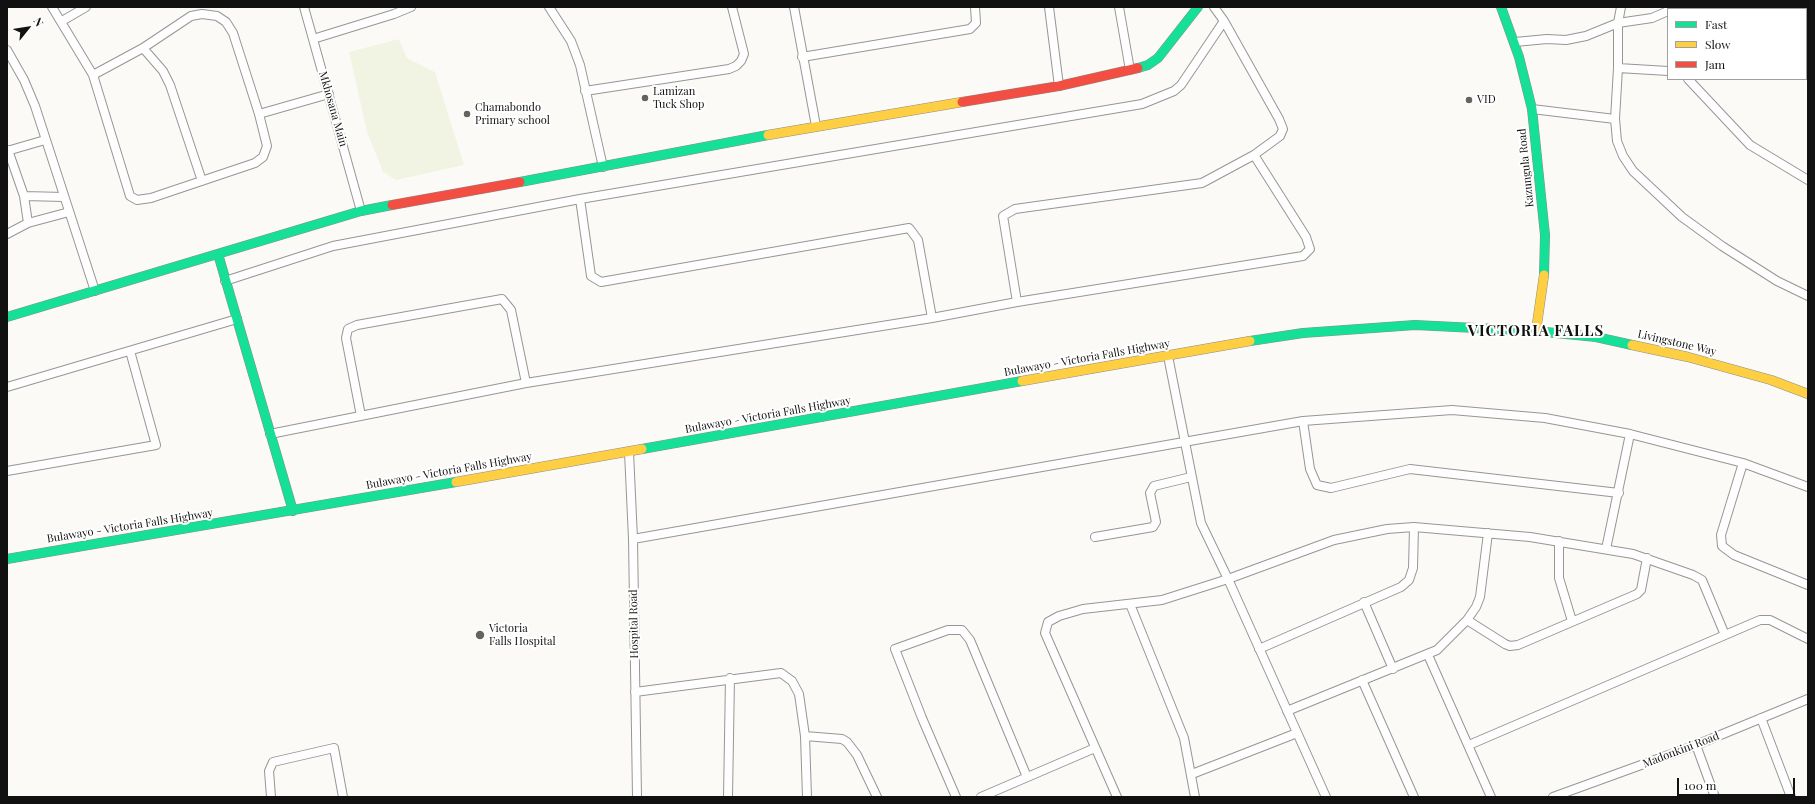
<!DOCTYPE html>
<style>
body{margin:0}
#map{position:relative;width:1815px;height:804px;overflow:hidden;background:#fcfaf7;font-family:"Playfair Display",serif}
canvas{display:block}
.frame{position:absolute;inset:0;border:8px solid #111;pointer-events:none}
.legend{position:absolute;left:1667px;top:8px;width:140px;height:72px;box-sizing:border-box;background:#fff;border:1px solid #a0a0a0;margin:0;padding:5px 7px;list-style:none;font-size:12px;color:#111}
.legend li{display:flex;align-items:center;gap:8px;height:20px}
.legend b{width:20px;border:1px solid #a0a0a0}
.north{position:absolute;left:8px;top:8px;width:40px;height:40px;-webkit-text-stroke:3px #fff;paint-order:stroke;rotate:60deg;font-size:11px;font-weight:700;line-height:16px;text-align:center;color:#111}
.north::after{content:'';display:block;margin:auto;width:14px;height:18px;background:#111;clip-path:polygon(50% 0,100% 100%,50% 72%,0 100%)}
.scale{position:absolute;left:1677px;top:778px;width:118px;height:18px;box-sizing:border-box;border:2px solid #111;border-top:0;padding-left:5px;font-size:12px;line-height:14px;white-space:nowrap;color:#111;-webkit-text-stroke:3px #fff;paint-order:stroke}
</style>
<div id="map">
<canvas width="1815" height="804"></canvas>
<div class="frame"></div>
<ul class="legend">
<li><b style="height:5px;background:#16e098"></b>Fast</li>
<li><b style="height:5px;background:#ffcf43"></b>Slow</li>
<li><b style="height:5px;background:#f24e42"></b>Jam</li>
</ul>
<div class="north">N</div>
<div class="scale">100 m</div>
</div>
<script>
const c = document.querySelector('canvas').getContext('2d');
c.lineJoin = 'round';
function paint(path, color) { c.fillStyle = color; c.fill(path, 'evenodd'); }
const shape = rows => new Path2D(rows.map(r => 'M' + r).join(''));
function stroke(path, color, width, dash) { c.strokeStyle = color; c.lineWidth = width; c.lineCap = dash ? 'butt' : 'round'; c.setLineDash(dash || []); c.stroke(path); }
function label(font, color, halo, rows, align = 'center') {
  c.font = font + ' "Playfair Display",serif'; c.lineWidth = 4; c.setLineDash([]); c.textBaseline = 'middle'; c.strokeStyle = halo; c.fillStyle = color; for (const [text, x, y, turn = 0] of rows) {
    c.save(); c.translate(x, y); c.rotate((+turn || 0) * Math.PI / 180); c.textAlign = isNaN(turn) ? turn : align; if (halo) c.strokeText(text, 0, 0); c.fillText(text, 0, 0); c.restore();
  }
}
const pitch = shape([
 [399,39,407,58,435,72,464,165,396,180,383,172,367,132,349,52]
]);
const street = shape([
 [52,7,93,75,130,196,137,200,151,198,255,163,263,157,267,146,259,114,233,33,226,22,217,16,202,14,191,16,143,48,93,75],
 [304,7,361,211],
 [549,7,571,41,580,65,603,167],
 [794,7,816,126],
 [1049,7,1059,86],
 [1119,7,1130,70],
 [1621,7,1618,23,1618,68,1615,119,1617,141,1623,156,1633,171,1682,217,1722,246,1777,281,1808,296],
 [1760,7,1761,9],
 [1672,9,1676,7],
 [62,21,86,7],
 [313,39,394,14,411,7],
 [1515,42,1547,39,1566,40,1586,36,1618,23,1652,18,1668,11],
 [143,48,163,71,170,85,202,181],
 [7,50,24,80,35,106,95,291],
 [802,57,970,29,976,23,975,7],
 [1806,57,1808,59],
 [1618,68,1668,71],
 [1688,79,1750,145,1808,180],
 [585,91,729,69,736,66,741,61,744,54,732,7],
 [1532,109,1615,119],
 [259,114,329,94],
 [8,150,24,196,28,223],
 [7,151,45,140],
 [24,196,64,197],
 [580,199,591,276,601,282,909,228,918,240,932,318],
 [7,234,28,223,69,212],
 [225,281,333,246,580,199,1142,104,1174,91,1181,85,1224,21],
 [1017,302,1003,216,1015,209,1202,183,1254,155,1280,136,1283,129,1279,119,1224,21,1214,7],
 [1168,356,1201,523,1228,579,1326,797],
 [7,387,237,319],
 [361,416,346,338,348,329,357,325,502,299,511,310,526,383],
 [1303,421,1310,469,1317,485,1331,488,1410,469,1619,493],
 [270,434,526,383,932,318,1017,302,1303,256,1310,249,1306,237,1254,155],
 [629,452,633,539,637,797],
 [1743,463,1721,535,1722,546,1734,555,1808,585],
 [7,471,156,445,130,351],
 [1095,537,1153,527,1156,522,1150,493,1154,486,1191,477],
 [633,539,1303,421,1452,410,1545,418,1630,434,1743,463,1808,487],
 [1559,541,1559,578,1572,621],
 [1606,549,1630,434],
 [1364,602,1393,669],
 [1130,604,1184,738,1195,797],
 [1467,620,1505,644,1510,646,1518,645,1637,594,1641,590,1647,558],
 [1259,649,1401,587,1409,580,1413,568,1414,527],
 [1428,655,1491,797],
 [1362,680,1414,797],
 [635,692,781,673,792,681,799,694,805,736,807,797],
 [1287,711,1437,650,1467,620,1476,607,1480,597,1488,533],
 [1761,718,1791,797],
 [805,736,842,739,847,742,857,755,877,797],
 [1469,745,1760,620,1770,620,1808,639],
 [1696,745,1715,797],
 [1192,774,1297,733],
 [271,797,269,771,273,762,334,748,343,797],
 [728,797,730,678],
 [956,797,922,718,895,649,948,630,962,630,970,640,1027,777],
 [981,797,1095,748],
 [1117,797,1045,633,1048,622,1059,616,1083,609,1162,600,1228,579,1334,540,1387,529,1414,527,1530,537,1633,554,1693,575,1702,580,1725,635],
 [1553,797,1696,745,1808,699]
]);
const fast = shape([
 [1501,7,1519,57,1532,109,1545,235,1544,275],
 [1138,68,1148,65,1158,58,1198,7],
 [520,182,768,135],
 [218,254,293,511],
 [7,317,361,211,392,205],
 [1250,341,1303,333,1415,325,1536,331,1596,337,1632,345],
 [642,449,1022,381],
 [7,559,456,482]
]);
const slow = shape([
 [768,135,962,102],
 [1536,331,1544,275],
 [1632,345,1688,357,1771,380,1808,394],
 [1022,381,1250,341],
 [456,482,642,449]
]);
const jam = shape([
 [962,102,1059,86,1138,68],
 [392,205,520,182]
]);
const markers = [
 [645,98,4,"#636362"],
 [1469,100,4,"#636362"],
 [467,114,4,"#636362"],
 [480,635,5,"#636362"]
];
const poiNames = [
 ["Lamizan",653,92],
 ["Tuck Shop",653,105],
 ["VID",1477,100],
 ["Chamabondo",475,108],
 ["Primary school",475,121],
 ["Victoria",489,629],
 ["Falls Hospital",489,642]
];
const streetNames = [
 ["Mkhosana Main",333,109,74],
 ["Kazungula Road",1526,168,-96],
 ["Livingstone Way",1677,343,13],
 ["Bulawayo - Victoria Falls Highway",1087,358,-10],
 ["Bulawayo - Victoria Falls Highway",768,415,-10],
 ["Bulawayo - Victoria Falls Highway",449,471,-10],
 ["Bulawayo - Victoria Falls Highway",130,526,-9],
 ["Hospital Road",634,624,-91],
 ["Madonkini Road",1681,750,-21]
];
const districtNames = [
 ["VICTORIA FALLS",1536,331]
];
paint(pitch, '#f2f4e3');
stroke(street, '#979695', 10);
stroke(fast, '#8d8d8b', 10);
stroke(slow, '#8d8d8b', 10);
stroke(jam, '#8d8d8b', 10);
stroke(street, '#fffefe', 8);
stroke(fast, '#16e098', 9);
stroke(slow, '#ffcf43', 9);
stroke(jam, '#f24e42', 9);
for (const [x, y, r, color] of markers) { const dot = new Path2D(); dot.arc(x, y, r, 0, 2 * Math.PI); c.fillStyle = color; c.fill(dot); stroke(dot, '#fff', 1.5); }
label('11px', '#111', '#fff', poiNames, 'left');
label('11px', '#111', '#fff', streetNames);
c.letterSpacing = '1px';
label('bold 15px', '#111', '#fff', districtNames);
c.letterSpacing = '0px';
</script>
